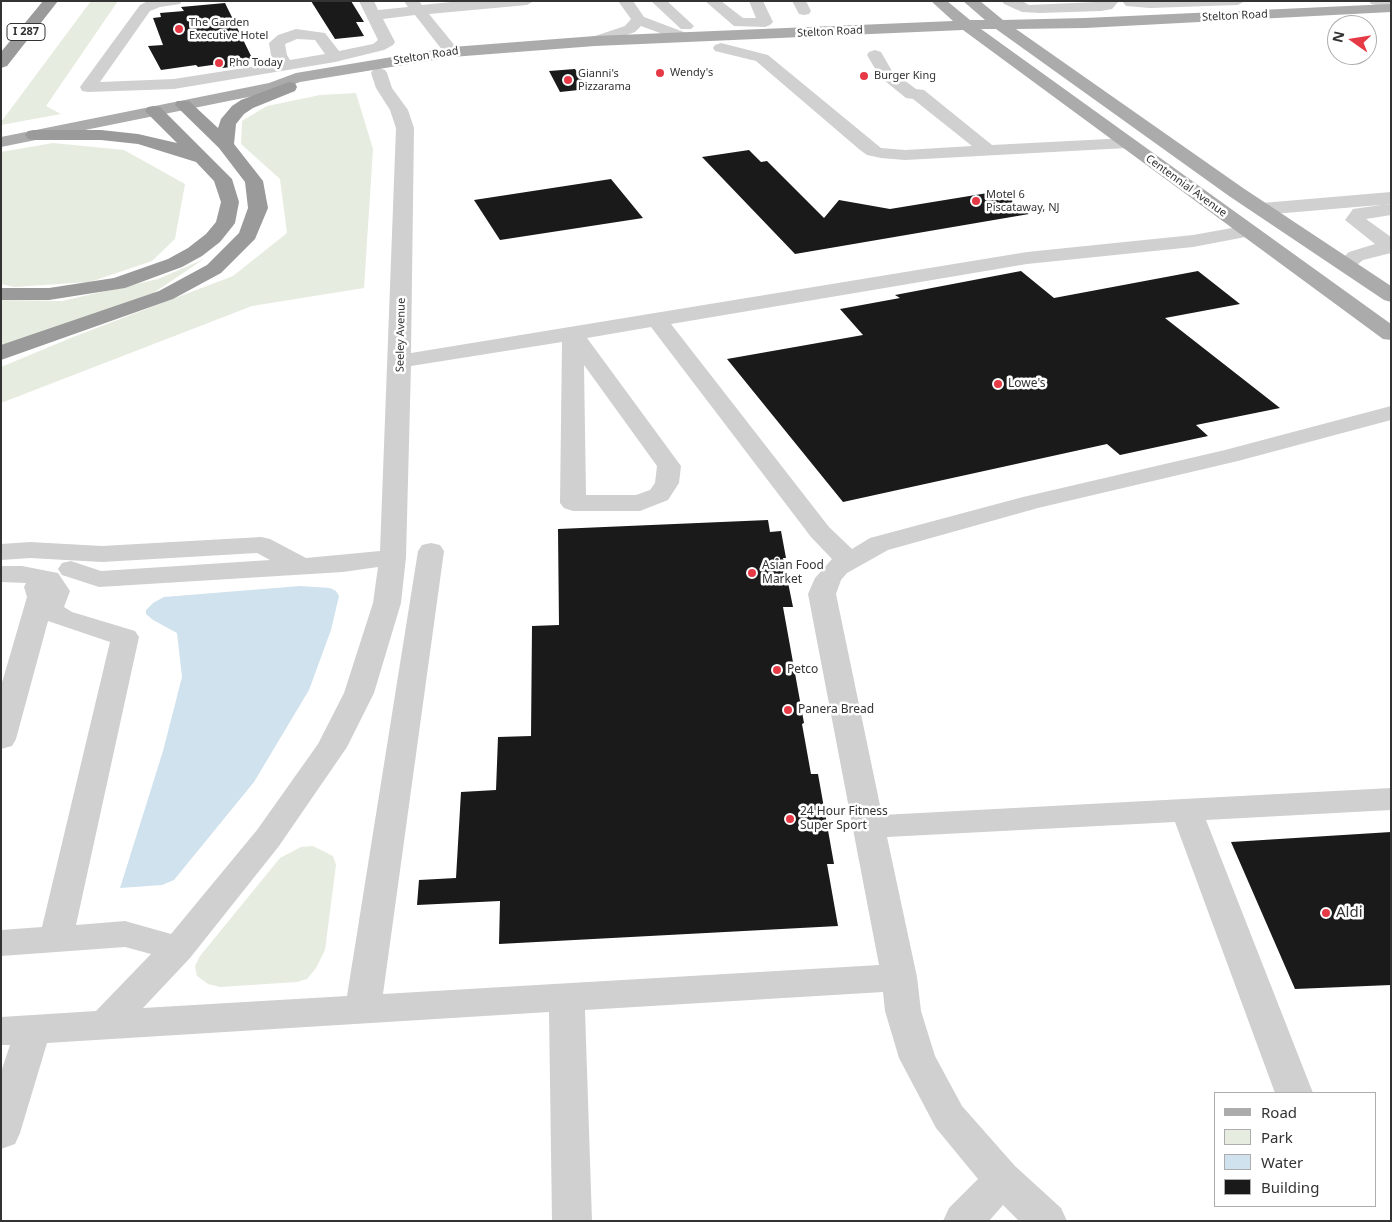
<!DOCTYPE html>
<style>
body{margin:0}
#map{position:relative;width:1392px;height:1222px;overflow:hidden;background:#fff;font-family:"Noto Sans",sans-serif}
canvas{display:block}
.frame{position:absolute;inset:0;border:2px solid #333;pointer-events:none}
.legend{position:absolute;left:1214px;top:1092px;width:162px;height:115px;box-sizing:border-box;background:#fff;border:1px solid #adadad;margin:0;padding:6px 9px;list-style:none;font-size:15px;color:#333}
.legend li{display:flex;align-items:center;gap:10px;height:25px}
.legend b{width:25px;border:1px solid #adadad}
.north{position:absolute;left:1327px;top:15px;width:50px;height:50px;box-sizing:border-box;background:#fff;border:1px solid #adadad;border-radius:50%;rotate:283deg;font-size:14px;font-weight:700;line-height:20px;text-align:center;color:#333}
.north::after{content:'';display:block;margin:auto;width:18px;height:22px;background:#e63946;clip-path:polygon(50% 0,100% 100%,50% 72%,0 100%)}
</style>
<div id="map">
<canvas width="1392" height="1222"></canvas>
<div class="frame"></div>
<ul class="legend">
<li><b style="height:6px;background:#ababab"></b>Road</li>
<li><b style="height:14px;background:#e6ecdf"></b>Park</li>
<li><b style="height:14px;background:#cfe2ee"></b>Water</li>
<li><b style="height:14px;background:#1a1a1a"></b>Building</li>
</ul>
<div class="north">N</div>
</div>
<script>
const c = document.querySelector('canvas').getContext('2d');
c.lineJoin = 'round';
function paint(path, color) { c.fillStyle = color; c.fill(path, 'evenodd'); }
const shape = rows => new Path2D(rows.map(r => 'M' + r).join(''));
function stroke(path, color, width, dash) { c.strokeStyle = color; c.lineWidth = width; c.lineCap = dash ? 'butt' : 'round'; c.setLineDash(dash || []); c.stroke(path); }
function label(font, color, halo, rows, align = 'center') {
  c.font = font + ' "Noto Sans",sans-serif'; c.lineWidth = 5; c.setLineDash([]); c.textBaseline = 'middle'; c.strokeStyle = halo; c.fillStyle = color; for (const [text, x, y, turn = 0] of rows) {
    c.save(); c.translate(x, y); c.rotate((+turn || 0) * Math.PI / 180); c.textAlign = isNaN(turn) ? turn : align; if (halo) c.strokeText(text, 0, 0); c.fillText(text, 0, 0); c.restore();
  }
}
const green = shape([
 [91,1,118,1,46,106,61,114,1,125,1,122],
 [356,93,373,149,364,288,252,306,1,403,1,367,73,337,233,276,287,233,280,179,241,144,242,121,267,106,320,95],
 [53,143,124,150,185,184,175,239,152,261,90,282,14,287,1,284,1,152],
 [204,259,152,294,1,346,1,300,62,301,158,279],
 [313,846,333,856,336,865,325,950,316,968,307,979,297,982,220,987,208,984,197,976,195,966,200,956,280,858,301,847]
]);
const water = shape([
 [300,586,330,588,336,591,339,596,331,630,309,690,254,782,174,880,162,885,120,888,163,751,182,677,177,633,153,620,146,614,146,610,153,603,164,597]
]);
const building = shape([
 [311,1,351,1,364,22,356,22,364,36,335,39],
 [225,3,253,60,240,62,240,66,222,68,219,64,198,67,196,65,161,70,148,46,163,45,153,18,161,17,160,13,184,11,181,7],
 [575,69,588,89,560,92,549,71],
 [749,150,761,162,767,161,824,218,839,200,890,209,1000,191,1029,214,795,254,702,157],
 [611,179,643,218,500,240,474,200],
 [1021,271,1054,298,1198,271,1240,304,1165,318,1280,408,1196,425,1208,436,1120,455,1107,444,843,502,727,359,863,335,840,309,900,298,895,295],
 [768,520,770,532,781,531,786,558,783,558,793,607,783,607,804,723,802,724,811,774,818,774,834,864,827,864,838,926,499,944,500,901,417,905,419,880,456,878,461,792,496,790,498,737,531,736,532,626,559,625,558,529],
 [1391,832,1391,985,1295,989,1231,842]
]);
const minor = shape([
 [148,1,182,1,180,4,160,7,150,11,100,82,174,79,276,63,271,55,269,43,278,35,296,29,325,33,339,51,373,44,378,40,359,1,374,1,378,10,408,7,404,1,419,1,422,5,461,1,534,1,527,5,429,14,460,52,458,55,452,57,446,55,415,15,383,19,395,42,393,45,384,50,335,62,174,89,88,92,82,91,80,87,140,5,148,1],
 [297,39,315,40,325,54,290,60,287,55,285,44,297,39],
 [618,1,633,1,644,17,689,34,692,37,689,40,684,42,641,26,635,32,601,44,589,44,587,41,589,38,625,26,631,19,618,1],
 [651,1,667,1,694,26,691,29,681,29,651,1],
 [705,1,721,1,743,18,756,18,749,1,763,1,773,22,770,25,765,27,734,26,705,1],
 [792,1,806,1,811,11,809,14,804,15,799,14,792,1],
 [1002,1,1022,1,1029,5,1119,1,1112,9,1101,11,1040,13,1022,12,1004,4,1002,1],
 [1122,1,1245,1,1238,5,1150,8,1126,6,1122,1],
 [1369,1,1391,1,1391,8,1371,4,1369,1],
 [721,43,768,55,881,148,905,150,972,146,913,99,906,98,880,77,867,55,869,52,875,50,881,52,892,71,916,89,924,90,992,145,1127,138,1133,139,1136,143,1133,147,1127,148,905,160,881,158,867,155,860,150,756,61,715,51,713,48,715,45,721,43],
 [379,68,385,70,387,73,392,88,408,110,414,128,411,353,1027,252,1193,235,1249,225,1256,227,1259,231,1256,235,1193,247,1027,264,671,324,829,527,852,549,870,538,1023,497,1225,450,1391,406,1391,420,1238,461,1038,508,888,550,847,573,841,580,836,594,882,815,1391,788,1391,810,1206,820,1313,1093,1275,1093,1175,822,887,837,917,977,921,1011,935,1056,962,1106,1015,1166,1061,1208,1067,1221,1019,1221,1003,1205,989,1221,943,1221,949,1208,978,1179,936,1128,899,1058,885,1011,883,992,585,1010,592,1221,552,1221,549,1012,47,1043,20,1133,15,1144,1,1149,1,1072,10,1045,1,1045,1,1017,96,1011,151,954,125,947,1,956,1,930,42,927,110,642,48,621,16,739,12,746,1,749,1,686,27,597,24,587,26,583,1,582,1,566,22,566,58,573,70,591,64,607,72,612,135,631,139,637,76,925,125,921,171,934,257,830,318,744,344,693,373,603,378,567,343,572,99,587,62,575,58,569,62,563,71,561,101,571,270,560,257,553,102,562,30,558,1,560,1,544,30,542,102,546,261,537,270,539,306,558,380,551,396,128,390,110,376,88,371,73,373,70,379,68],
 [651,327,811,537,832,559,815,578,808,594,879,965,383,994,444,551,440,545,431,543,422,545,418,551,347,996,143,1008,190,958,279,846,347,747,374,693,401,603,406,557,411,366,562,342,560,503,564,508,573,511,640,511,668,500,679,483,681,466,587,338,651,327],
 [584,365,657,466,655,483,650,490,636,495,586,495,584,365],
 [1391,192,1391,204,1262,215,1255,213,1252,209,1255,205,1262,203,1391,192],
 [1388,204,1391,205,1391,215,1366,219,1391,237,1391,253,1363,260,1352,269,1345,271,1338,269,1335,265,1349,252,1375,244,1345,220,1353,209,1388,204]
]);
const major = shape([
 [931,1,947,1,970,20,985,20,963,1,980,1,1003,20,1085,18,1391,4,1391,12,1085,28,1016,29,1243,188,1391,286,1391,302,1384,300,1229,196,996,29,981,29,1391,324,1391,340,1383,339,963,30,595,46,452,57,300,82,273,92,1,147,1,137,269,83,296,73,452,47,595,36,953,21,931,1]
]);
const highway = shape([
 [43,1,58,1,7,66,1,68,1,52,43,1],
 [289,82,295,83,297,87,295,91,253,108,244,114,236,124,234,144,263,181,268,208,255,239,221,273,173,299,1,360,1,345,159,291,207,265,239,233,248,208,245,182,219,148,175,105,177,101,189,101,218,128,221,119,232,106,241,100,289,82],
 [154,106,160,107,232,179,239,202,235,223,232,227,220,242,202,256,182,267,125,288,49,300,1,300,1,288,49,288,114,278,168,259,188,248,206,234,216,222,221,202,214,181,196,162,138,144,101,140,34,140,28,139,25,135,28,131,34,130,101,130,138,134,177,143,145,111,148,107,154,106]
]);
const markers = [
 [179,29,5,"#e63946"],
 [219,63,5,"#e63946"],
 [660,73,5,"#e63946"],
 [864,76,5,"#e63946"],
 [568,80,5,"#e63946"],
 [976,201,5,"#e63946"],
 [998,384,5,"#e63946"],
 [752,573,5,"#e63946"],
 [777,670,5,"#e63946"],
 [788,710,5,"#e63946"],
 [790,819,5,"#e63946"],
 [1326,913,5,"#e63946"]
];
const farStreetnames = [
 ["Stelton Road",1235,16,-3],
 ["Stelton Road",830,32,-3],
 ["Stelton Road",426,56,-9],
 ["Centennial Avenue",1186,186,36],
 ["Seeley Avenue",401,335,-89]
];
const farPoinames = [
 ["The Garden",189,23],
 ["Executive Hotel",189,36],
 ["Pho Today",229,63],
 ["Wendy's",670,73],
 ["Gianni's",578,74],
 ["Pizzarama",578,87],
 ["Burger King",874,76],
 ["Motel 6",986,195],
 ["Piscataway, NJ",986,208]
];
const shields = [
 [26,32,38]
];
const shieldNames = [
 ["I 287",26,32]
];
const poiNames = [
 ["Lowe's",1008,384],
 ["Asian Food",762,566],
 ["Market",762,580],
 ["Petco",787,670],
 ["Panera Bread",798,710],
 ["24 Hour Fitness",800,812],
 ["Super Sport",800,826]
];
const nearPoinames = [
 ["Aldi",1336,913]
];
paint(green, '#e6ecdf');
paint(water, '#cfe2ee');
paint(building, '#1a1a1a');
paint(minor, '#d0d0d0');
paint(major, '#ababab');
paint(highway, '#9a9a9a');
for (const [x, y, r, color] of markers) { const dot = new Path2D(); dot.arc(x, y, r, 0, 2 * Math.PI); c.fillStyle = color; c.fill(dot); stroke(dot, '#fff', 2); }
label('11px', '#333', '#fff', farStreetnames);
label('11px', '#333', '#fff', farPoinames, 'left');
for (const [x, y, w] of shields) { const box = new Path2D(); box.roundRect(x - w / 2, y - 8.5, w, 17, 4); c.fillStyle = '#fff'; c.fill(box); stroke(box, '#333', 1); }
label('bold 11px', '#333', null, shieldNames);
label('12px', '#333', '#fff', poiNames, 'left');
label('15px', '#333', '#fff', nearPoinames, 'left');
</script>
